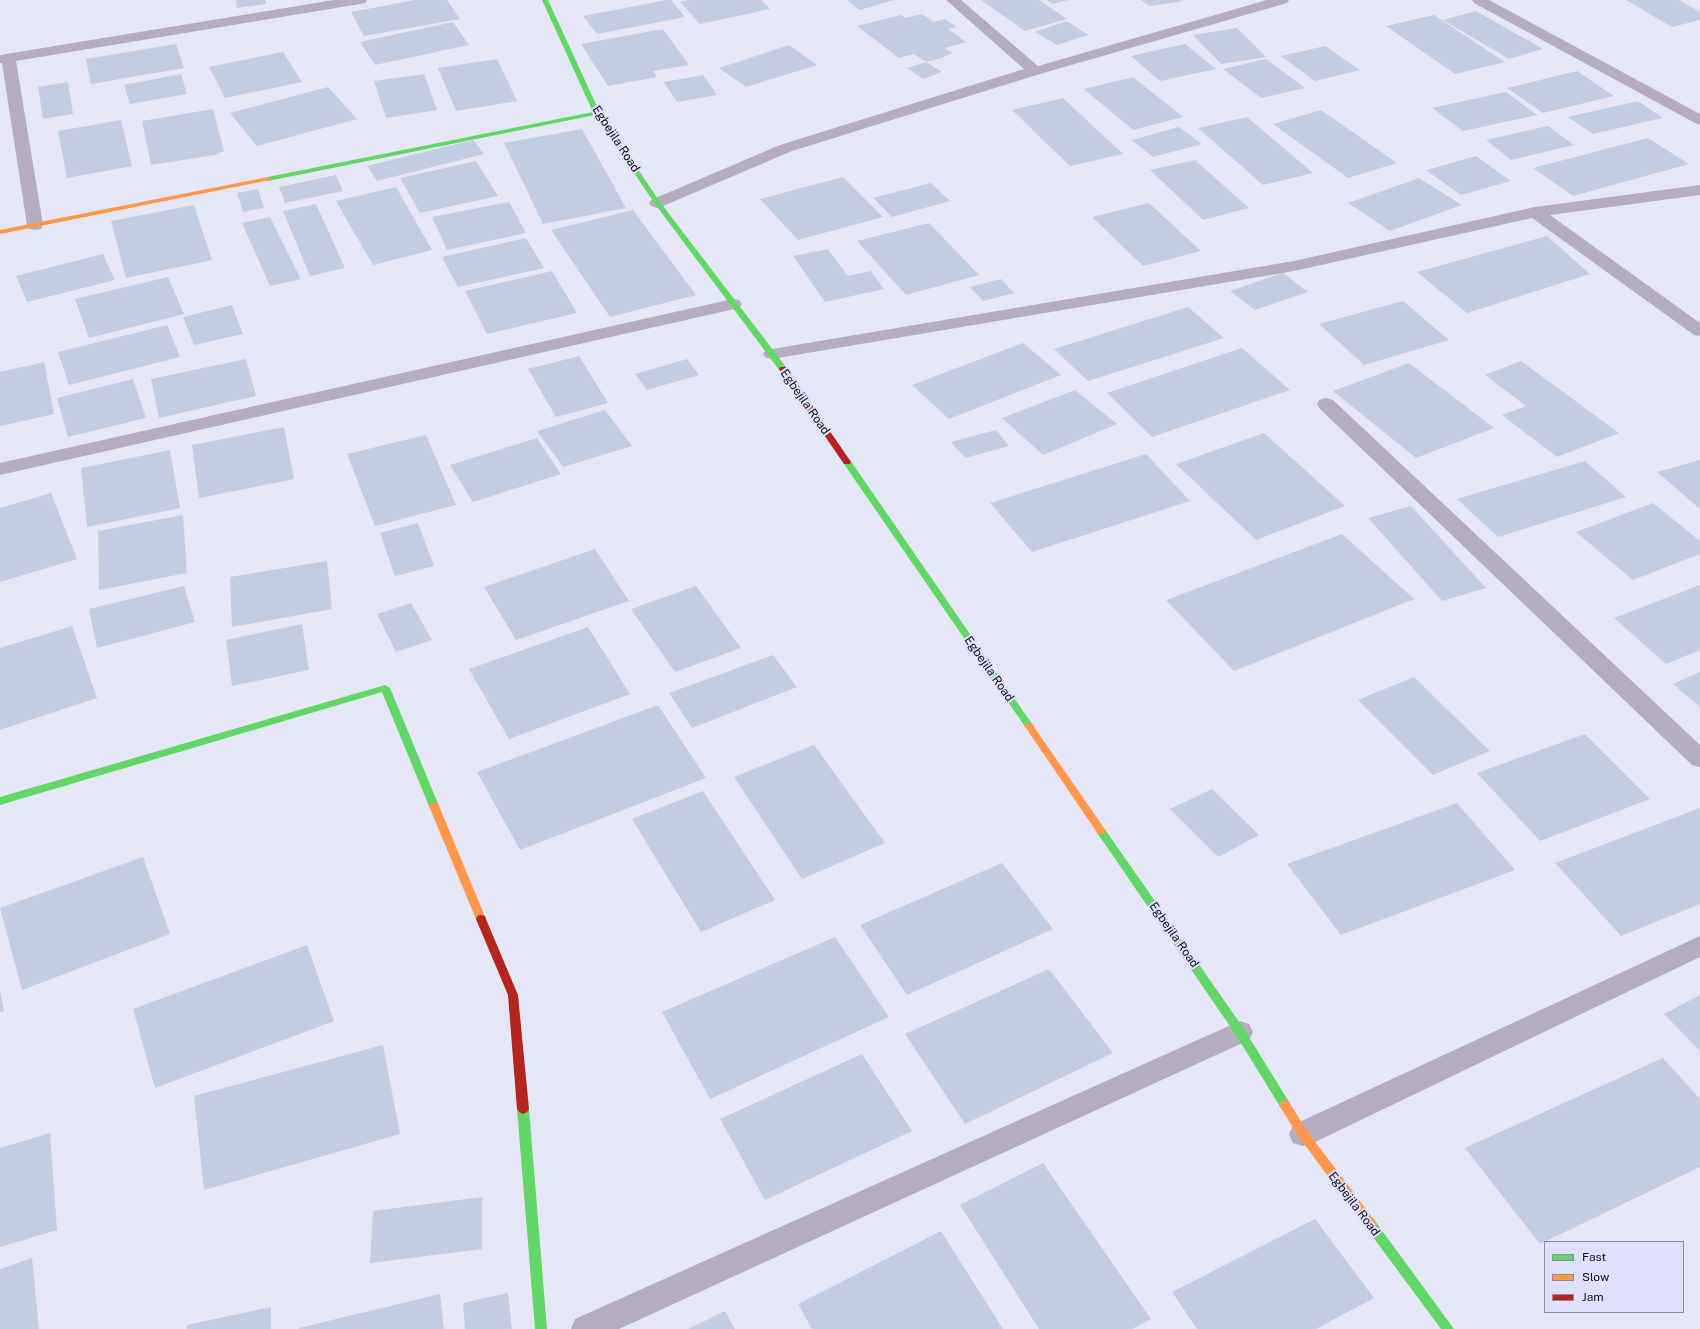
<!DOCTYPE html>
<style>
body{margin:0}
#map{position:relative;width:1700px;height:1329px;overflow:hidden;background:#e5e7f6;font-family:"Public Sans",sans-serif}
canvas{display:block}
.legend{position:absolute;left:1544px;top:1241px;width:140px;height:72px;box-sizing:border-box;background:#dfe1fc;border:1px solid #8b8ca1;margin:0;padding:5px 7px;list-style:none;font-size:12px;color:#0d0d18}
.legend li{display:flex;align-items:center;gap:8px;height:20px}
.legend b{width:20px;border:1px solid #8b8ca1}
</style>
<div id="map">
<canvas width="1700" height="1329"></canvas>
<ul class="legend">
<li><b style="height:5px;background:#63d668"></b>Fast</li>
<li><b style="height:5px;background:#ff974d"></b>Slow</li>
<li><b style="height:5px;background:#b3261e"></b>Jam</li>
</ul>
</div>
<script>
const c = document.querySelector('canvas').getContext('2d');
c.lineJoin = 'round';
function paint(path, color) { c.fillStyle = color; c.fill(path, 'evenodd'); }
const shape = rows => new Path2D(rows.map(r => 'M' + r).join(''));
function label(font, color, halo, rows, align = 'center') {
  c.font = font + ' "Public Sans",sans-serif'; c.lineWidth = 4; c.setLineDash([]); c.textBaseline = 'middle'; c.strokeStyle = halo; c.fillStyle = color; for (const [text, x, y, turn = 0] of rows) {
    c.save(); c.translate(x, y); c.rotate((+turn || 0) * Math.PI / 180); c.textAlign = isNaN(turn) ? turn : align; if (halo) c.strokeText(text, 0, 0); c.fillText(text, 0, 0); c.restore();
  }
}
const building = shape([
 [236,0,265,0,266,4,237,8],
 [415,0,447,0,460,19,364,36,351,12],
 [667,0,671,0,685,17,597,34,583,16],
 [689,0,761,0,770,9,700,24,680,2],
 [847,0,894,0,860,10],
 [981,0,1039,0,1067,19,1025,31],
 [1047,0,1068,0,1053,4],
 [1141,0,1183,0,1178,2,1150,6],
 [1626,0,1679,0,1700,12,1700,20,1672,27],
 [1476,11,1543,49,1509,59,1443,20],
 [922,14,934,22,945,19,957,27,948,29,966,42,945,48,952,53,942,58,926,62,914,54,899,58,857,26,901,15,905,18],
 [1434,15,1505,62,1455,74,1386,26],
 [1067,21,1088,35,1057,45,1035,32],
 [453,22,469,45,375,65,360,42],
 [1237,28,1266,57,1221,64,1193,35],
 [663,29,689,65,653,71,657,77,608,86,581,44],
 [176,44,184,68,91,84,86,59],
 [1185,44,1216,69,1160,81,1131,56],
 [789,45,817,65,746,87,719,68],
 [1325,46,1360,70,1315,81,1281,56],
 [283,52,302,82,225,98,209,67],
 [497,59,517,101,456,111,438,68],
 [1266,59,1305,88,1261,98,1223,69],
 [926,62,942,72,923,79,907,68],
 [1577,71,1614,96,1543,113,1507,88],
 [181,74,187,94,130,104,124,85],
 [424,74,437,110,386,118,374,81],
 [703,75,717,95,677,102,664,82],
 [1133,77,1183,117,1133,130,1084,89],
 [68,82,73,114,43,119,38,87],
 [328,87,357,119,257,146,230,113],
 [1506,92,1537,115,1463,131,1432,108],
 [1063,98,1123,154,1070,166,1012,110],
 [1638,101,1663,118,1593,134,1568,117],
 [213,109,224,151,215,155,151,165,142,121],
 [1321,110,1397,163,1348,178,1273,124],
 [1247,117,1313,173,1263,185,1198,128],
 [121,120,132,166,67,178,58,131],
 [1548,126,1574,145,1511,160,1486,140],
 [1179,127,1202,144,1153,157,1132,140],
 [582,129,626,208,543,224,504,143],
 [1648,138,1689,164,1573,196,1533,168],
 [473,140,484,154,377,181,367,166],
 [1476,156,1511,181,1461,195,1426,170],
 [1195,160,1249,208,1203,220,1150,170],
 [476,161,498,196,420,213,400,178],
 [336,175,343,191,285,203,279,187],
 [843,177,883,217,798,240,760,199],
 [1419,178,1462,205,1390,231,1348,203],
 [931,183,950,201,892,217,873,198],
 [396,187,432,250,373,265,336,201],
 [258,189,264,208,243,212,237,193],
 [509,202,526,233,447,250,432,217],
 [1149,203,1201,251,1143,266,1092,217],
 [316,204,345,268,310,276,283,211],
 [194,205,212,260,126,278,111,221],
 [633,210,696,295,610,317,551,230],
 [270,217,301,279,270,286,242,223],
 [929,223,979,275,906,295,857,241],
 [1547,236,1590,274,1467,313,1417,272],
 [526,238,544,268,458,287,442,257],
 [828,249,848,276,871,271,884,289,825,302,793,256],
 [103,254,115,280,27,302,16,276],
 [552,271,577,313,487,334,465,291],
 [1283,273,1308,292,1255,310,1230,291],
 [168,277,184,314,89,338,75,299],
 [1001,279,1014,293,983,301,970,287],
 [1403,301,1449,340,1364,365,1319,324],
 [232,305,243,334,194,345,183,317],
 [1188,307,1224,338,1088,381,1054,349],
 [167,325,180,357,69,385,58,352],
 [1023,343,1061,375,949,419,912,385],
 [1242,348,1290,390,1152,437,1107,393],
 [579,356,608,403,556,417,528,369],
 [246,359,256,396,159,418,151,379],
 [687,359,699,375,647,390,635,374],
 [1521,361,1619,433,1557,457,1502,415,1526,406,1485,375],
 [44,362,54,414,0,426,0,372],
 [1409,363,1494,428,1416,458,1333,391],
 [133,379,146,418,68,437,57,398],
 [1075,390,1117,424,1043,455,1002,418],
 [605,410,632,446,563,467,537,431],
 [284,427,294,479,199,498,192,445],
 [996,430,1009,446,965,458,951,442],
 [1264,433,1345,506,1256,540,1176,464],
 [426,435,456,505,375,526,347,454],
 [537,438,561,474,473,502,450,465],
 [170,450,180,508,87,527,81,468],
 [1146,454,1190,501,1032,552,990,503],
 [1700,460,1700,509,1657,472],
 [1585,461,1626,497,1498,537,1457,499],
 [51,493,77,559,0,582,0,508],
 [1653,503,1700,541,1700,554,1633,580,1576,532],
 [1411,506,1486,588,1442,601,1368,518],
 [183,515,187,573,99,590,98,531],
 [418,523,434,566,395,576,380,533],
 [1342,534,1414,599,1234,671,1166,600],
 [595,549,629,601,516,640,484,587],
 [327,561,332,609,232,627,230,577],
 [1700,585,1700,650,1666,664,1614,618],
 [184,586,195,622,97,648,89,609],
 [696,586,741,648,675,672,631,609],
 [411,603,432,640,396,652,377,614],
 [302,624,309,670,232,686,226,640],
 [72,626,97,698,0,730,0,648],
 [588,627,630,694,509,739,469,669],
 [773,655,797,687,692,728,669,693],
 [1700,672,1700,707,1673,684],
 [1414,677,1490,751,1433,775,1358,700],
 [658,705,706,778,520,850,477,772],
 [1585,734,1650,799,1540,841,1477,773],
 [814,745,885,843,802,879,734,777],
 [1212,789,1259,835,1218,857,1170,809],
 [703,791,775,900,701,932,632,819],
 [1457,803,1515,870,1341,935,1287,864],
 [1700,808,1700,904,1621,936,1555,863],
 [143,857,170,934,22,990,0,908],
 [1002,863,1053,929,907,995,860,925],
 [835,937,889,1017,710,1099,662,1012],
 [307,945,334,1021,155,1088,133,1009],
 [1049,969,1113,1053,965,1124,905,1034],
 [0,990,4,1011,0,1012],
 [1700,995,1700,1051,1664,1014],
 [383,1045,400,1134,204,1190,194,1096],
 [862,1054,912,1131,765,1200,720,1119],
 [1663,1058,1700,1099,1700,1167,1540,1244,1465,1148],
 [50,1133,57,1230,0,1247,0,1148],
 [1043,1163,1151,1319,1132,1329,1039,1329,960,1205],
 [482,1197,482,1249,370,1263,373,1211],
 [1315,1219,1374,1298,1316,1329,1197,1329,1172,1292],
 [941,1231,1003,1329,812,1329,798,1304],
 [32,1258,39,1329,0,1329,0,1269],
 [508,1293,512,1329,465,1329,463,1303],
 [440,1294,444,1329,299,1329,299,1328],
 [271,1307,271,1329,187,1329,187,1325],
 [725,1311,735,1329,688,1329]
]);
const street = shape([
 [334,0,367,0,365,3,360,4,16,61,43,225,41,229,35,230,29,229,27,225,2,63,0,63,0,55,334,0],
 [946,0,961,0,1038,66,1267,0,1289,0,1287,3,1040,74,792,151,663,206,657,208,651,206,649,203,651,200,780,145,1024,69,946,0],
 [1472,0,1489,0,1700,114,1700,125,1695,123,1474,3,1472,0],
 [1700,185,1700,195,1550,215,1700,323,1700,336,1694,335,1532,218,1294,271,772,359,766,358,763,354,766,350,772,349,1294,261,1535,207,1700,185],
 [733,299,739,300,742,304,739,308,0,475,0,463,733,299],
 [1326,398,1333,400,1700,745,1700,767,1692,765,1319,408,1317,404,1319,400,1326,398],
 [1700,936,1700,957,1313,1143,1303,1146,1293,1143,1289,1134,1293,1125,1700,936],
 [1240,1021,1249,1024,1253,1032,1249,1040,619,1329,571,1329,575,1319,1240,1021]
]);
const fast = shape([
 [542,0,548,0,600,113,660,202,786,367,786,371,780,371,655,204,595,115,268,181,265,179,268,177,593,112,542,0],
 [844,460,850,460,1032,724,1034,726,1032,728,1026,728,844,464,843,462,844,460],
 [385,685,390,688,439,806,437,809,434,810,431,809,429,806,382,692,0,805,0,797,385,685],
 [1101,827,1104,828,1244,1029,1289,1102,1291,1105,1289,1108,1285,1110,1281,1108,1236,1035,1098,834,1096,831,1098,828,1101,827],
 [523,1104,527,1106,529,1109,547,1329,535,1329,517,1109,519,1106,523,1104],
 [1371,1220,1375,1221,1454,1329,1441,1329,1367,1229,1365,1225,1367,1221,1371,1220]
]);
const slow = shape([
 [268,177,271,179,270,180,0,234,0,230,268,177],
 [1029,723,1032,724,1104,828,1106,831,1104,834,1098,834,1026,728,1024,726,1026,724,1029,723],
 [434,802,437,803,439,806,486,919,485,922,481,923,477,922,476,919,429,806,431,803,434,802],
 [1285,1100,1289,1102,1307,1131,1375,1221,1377,1225,1375,1229,1371,1230,1367,1229,1299,1137,1279,1105,1281,1102,1285,1100]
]);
const jam = shape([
 [780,367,786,367,851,462,850,464,844,464,779,369,780,367],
 [481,915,485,916,486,919,518,995,529,1109,527,1112,523,1114,519,1112,517,1109,508,995,476,919,477,916,481,915]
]);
const streetNames = [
 ["Egbejila Road",616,139,57],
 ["Egbejila Road",805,402,55],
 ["Egbejila Road",989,669,55],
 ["Egbejila Road",1174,935,55],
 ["Egbejila Road",1354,1204,53]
];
paint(building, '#c4cee2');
paint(street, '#b4adbe');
paint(fast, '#63d668');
paint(slow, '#ff974d');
paint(jam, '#b3261e');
label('12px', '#0d0d18', '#dfe1fc', streetNames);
</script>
